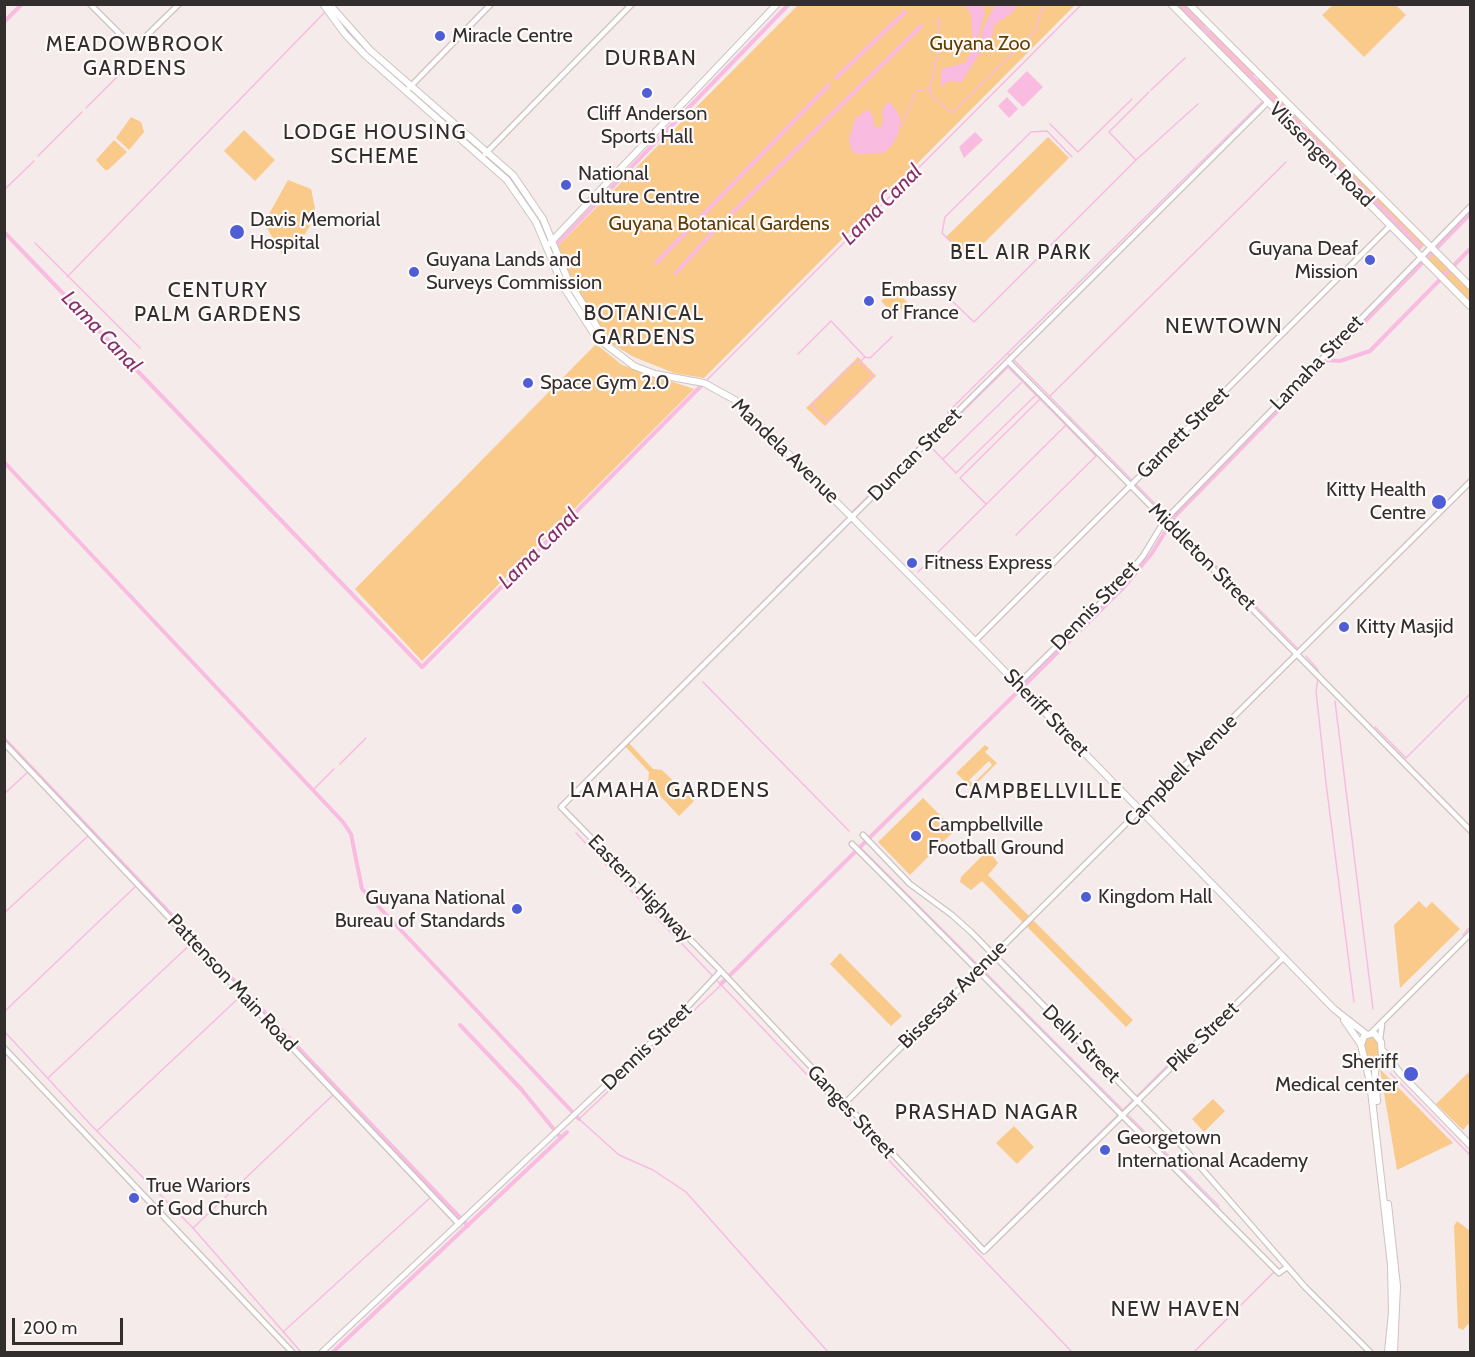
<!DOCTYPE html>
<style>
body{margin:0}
#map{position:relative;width:1475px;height:1357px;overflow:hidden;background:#f5ebea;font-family:Cabin,sans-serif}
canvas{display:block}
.frame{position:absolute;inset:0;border:6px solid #322e2d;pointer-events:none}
.scale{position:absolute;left:12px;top:1318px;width:111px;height:27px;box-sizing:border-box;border:3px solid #322e2d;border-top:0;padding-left:8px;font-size:18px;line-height:21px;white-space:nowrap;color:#322e2d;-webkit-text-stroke:4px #fefaf9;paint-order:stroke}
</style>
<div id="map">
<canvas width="1475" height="1357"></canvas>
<div class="frame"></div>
<div class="scale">200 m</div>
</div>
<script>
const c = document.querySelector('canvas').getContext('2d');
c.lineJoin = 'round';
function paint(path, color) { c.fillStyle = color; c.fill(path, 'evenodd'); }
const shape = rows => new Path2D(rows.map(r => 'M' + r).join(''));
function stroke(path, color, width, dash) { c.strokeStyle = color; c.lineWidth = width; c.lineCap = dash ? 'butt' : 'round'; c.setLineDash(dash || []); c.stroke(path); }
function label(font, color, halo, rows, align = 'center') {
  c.font = font + ' Cabin,sans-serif'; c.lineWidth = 4.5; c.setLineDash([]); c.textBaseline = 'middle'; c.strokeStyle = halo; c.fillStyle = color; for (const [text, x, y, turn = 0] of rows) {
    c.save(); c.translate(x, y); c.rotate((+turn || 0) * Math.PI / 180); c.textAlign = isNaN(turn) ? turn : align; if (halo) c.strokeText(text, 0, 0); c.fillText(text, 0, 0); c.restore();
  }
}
const green = shape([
 [1395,4,1406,15,1364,57,1322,15,1333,5],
 [798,5,1075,5,704,378,674,373,634,357,612,344,572,283,557,247],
 [1175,5,1185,5,1206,25,1201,30],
 [1211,30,1254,74,1249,79,1206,35],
 [1259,79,1301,122,1296,127,1253,84],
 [131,117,141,122,144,132,129,150,116,138],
 [1306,127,1425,244,1419,251,1301,132],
 [244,130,275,160,255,181,224,151],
 [1048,137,1069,158,969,258,946,237],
 [114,140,127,152,108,170,105,170,96,160],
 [288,180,311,189,315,208,312,222,305,234,283,256,264,223],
 [1432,251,1470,290,1470,302,1426,257],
 [894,289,908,303,895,316,881,301],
 [596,344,622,365,694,389,422,661,355,589],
 [858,357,876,376,825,426,806,408],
 [628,742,653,769,662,770,694,801,679,816,648,783,649,772,624,745],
 [985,745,989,748,985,752,997,763,972,788,956,773],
 [989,761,992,765,973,784,969,780],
 [923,798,955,830,910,875,878,842],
 [986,852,990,853,998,863,988,875,1133,1020,1126,1027,982,881,971,890,960,882,961,877],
 [1419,901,1426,908,1432,902,1460,929,1400,988,1394,925],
 [840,953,902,1016,891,1026,830,964],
 [1370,1036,1378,1043,1379,1056,1373,1061,1367,1060,1364,1044,1365,1039],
 [1380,1069,1453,1143,1397,1170],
 [1470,1071,1470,1122,1463,1130,1436,1104],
 [1213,1099,1225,1111,1204,1132,1192,1119],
 [1014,1126,1034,1147,1017,1164,996,1143],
 [1457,1221,1470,1231,1470,1322,1463,1330,1458,1328,1454,1226]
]);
const water = shape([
 [966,5,982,5,985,12,978,36,980,52,962,82,949,81,941,87,941,69,965,63,973,48,971,16],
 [995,5,1017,5,1012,13,995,24,991,40,983,46,981,32],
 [1027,71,1043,87,1023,107,1007,91],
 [1007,97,1018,109,1009,118,998,106],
 [887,103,892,104,900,117,899,132,893,144,884,153,856,154,851,149,849,139,855,119,868,109,873,116,874,126,880,127,883,123,882,111],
 [975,132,983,140,964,158,959,147]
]);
const stream = shape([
 [936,21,939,19,939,47,930,89,932,96,952,113,1036,30,1040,13,1047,4],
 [1151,90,1185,58],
 [1149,92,1109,132,1136,160,1198,104],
 [86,108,122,72],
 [1050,124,1078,152,1132,99],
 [900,128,917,91,930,89],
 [38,156,82,112],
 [4,190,34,161],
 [35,243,140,348],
 [960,251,942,233,945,217,1031,132,1047,131,1072,157],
 [959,255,960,257],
 [67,277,325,12],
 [946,295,974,322,1136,160],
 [798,354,831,321,865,357],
 [1008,354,1167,516],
 [860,362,855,362,811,405,827,422,873,376,860,362,865,357,870,358,892,337],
 [705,382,1082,4],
 [1050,396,1286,162],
 [943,459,1021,383],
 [986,504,960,478,1039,400],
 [852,512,949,416,948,412,1264,100],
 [1170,519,1297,648],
 [1016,535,1096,456,1053,412,1008,367,929,445,956,473,1036,395],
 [918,572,1065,426],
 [776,588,849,516],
 [1306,656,1318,670,1318,673],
 [1318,678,1316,691,1326,783,1354,1002],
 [703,682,849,831],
 [1335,701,1373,1009],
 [1375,727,1406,758,1470,694],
 [340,764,366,738],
 [314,789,334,769],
 [4,794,28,772],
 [576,833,1072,1352],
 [860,847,1219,1206],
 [4,913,88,836],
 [1463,935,1470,927],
 [985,971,999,956,1048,1006],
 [720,986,579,1119,619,1155,653,1170,686,1192,828,1352],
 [4,1012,136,886],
 [4,1031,90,1124,193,1228,301,1352],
 [1390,1073,1470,1155],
 [48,1078,195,940],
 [1122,1111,1191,1042],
 [97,1131,245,992],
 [193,1228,333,1095],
 [987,1244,1119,1114],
 [283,1332,430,1198],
 [1194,1352,1278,1268]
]);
const canal = shape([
 [1180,4,1420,247],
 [4,22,22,4],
 [836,78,905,12],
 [4,232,422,667,701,386],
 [557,244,789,4],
 [656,263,829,85],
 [676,273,711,234,921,26],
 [1327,360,1340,361,1370,351,1470,249],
 [4,462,343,822,351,834,362,889,579,1119],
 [4,739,237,984],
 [721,984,1124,587,1152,553,1175,516,1470,214],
 [245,992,468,1226],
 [460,1025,521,1089,561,1138],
 [333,1352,567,1132]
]);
const minor = shape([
 [90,4,134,48,179,4],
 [409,88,491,4],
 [1268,102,561,807,721,971,984,1251,1284,957],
 [485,154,632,4],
 [1008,361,1470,830],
 [975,641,1390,226],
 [1018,684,1120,584,1143,556,1165,520,1470,207],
 [4,743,459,1224],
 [863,835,910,884,952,915,971,932,1182,1146,1305,1287,1370,1352],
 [852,844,1279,1273,1287,1267],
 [1371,1033,1470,934],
 [1380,1039,1382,1024],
 [4,1048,292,1352],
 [844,1104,1470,482],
 [322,1352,676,1019,721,971]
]);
const major = shape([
 [323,4,345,34,365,55,507,180,536,222,563,286,596,337,634,366,655,374,704,383,735,400,985,651,1334,1009,1366,1034],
 [329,4,370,50,513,175,543,219,568,280,607,343],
 [1171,4,1470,306],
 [1189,4,1470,286],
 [550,243,777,4],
 [1344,1020,1360,1043],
 [1383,1051,1400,1073,1470,1145],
 [1366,1063,1377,1064,1382,1058,1381,1042,1374,1033,1364,1036,1361,1045,1370,1082,1391,1265,1392,1312,1388,1352],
 [1377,1101,1375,1072,1377,1064],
 [1388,1204,1397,1286,1394,1352]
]);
const markers = [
 [440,36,6,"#4f5ed4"],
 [647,93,6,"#4f5ed4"],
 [566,185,6,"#4f5ed4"],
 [237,232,8,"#4f5ed4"],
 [1370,260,6,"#4f5ed4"],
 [414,272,6,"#4f5ed4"],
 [869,301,6,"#4f5ed4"],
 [528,383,6,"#4f5ed4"],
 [1439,502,8,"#4f5ed4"],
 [912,563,6,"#4f5ed4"],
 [1344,627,6,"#4f5ed4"],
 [916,836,6,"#4f5ed4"],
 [1086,897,6,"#4f5ed4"],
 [517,909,6,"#4f5ed4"],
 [1411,1074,8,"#4f5ed4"],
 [1105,1150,6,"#4f5ed4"],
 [134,1198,6,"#4f5ed4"]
];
const poiNames = [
 ["Miracle Centre",452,36],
 ["Cliff Anderson",647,114,"center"],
 ["Sports Hall",647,137,"center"],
 ["National",578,174],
 ["Culture Centre",578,197],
 ["Davis Memorial",250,220],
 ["Hospital",250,243],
 ["Guyana Deaf",1358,249,"right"],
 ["Mission",1358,272,"right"],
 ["Guyana Lands and",426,260],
 ["Surveys Commission",426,283],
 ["Embassy",881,290],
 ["of France",881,313],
 ["Space Gym 2.0",540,383],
 ["Kitty Health",1426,490,"right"],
 ["Centre",1426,513,"right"],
 ["Fitness Express",924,563],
 ["Kitty Masjid",1356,627],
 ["Campbellville",928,825],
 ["Football Ground",928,848],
 ["Kingdom Hall",1098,897],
 ["Guyana National",505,898,"right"],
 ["Bureau of Standards",505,921,"right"],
 ["Sheriff",1398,1062,"right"],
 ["Medical center",1398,1085,"right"],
 ["Georgetown",1117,1138],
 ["International Academy",1117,1161],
 ["True Wariors",146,1186],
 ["of God Church",146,1209]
];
const parkNames = [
 ["Guyana Zoo",980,44],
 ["Guyana Botanical Gardens",719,224]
];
const streetNames = [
 ["Vlissengen Road",1321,155,45],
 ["Lamaha Street",1317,363,-46],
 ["Garnett Street",1183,433,-45],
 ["Mandela Avenue",785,451,44],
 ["Duncan Street",915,455,-45],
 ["Middleton Street",1202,557,45],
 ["Dennis Street",1095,606,-46],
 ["Sheriff Street",1046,713,46],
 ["Campbell Avenue",1181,771,-45],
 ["Eastern Highway",640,889,46],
 ["Pattenson Main Road",232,983,47],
 ["Bissessar Avenue",953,995,-45],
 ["Pike Street",1203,1037,-44],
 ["Delhi Street",1081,1044,45],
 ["Dennis Street",647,1047,-44],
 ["Ganges Street",851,1112,47]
];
const neighbourhoodNames = [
 ["MEADOWBROOK",135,45],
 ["GARDENS",135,69],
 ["DURBAN",651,59],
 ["LODGE HOUSING",375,133],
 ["SCHEME",375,157],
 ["BEL AIR PARK",1021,253],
 ["CENTURY",218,291],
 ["PALM GARDENS",218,315],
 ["BOTANICAL",644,314],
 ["GARDENS",644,338],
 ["NEWTOWN",1224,327],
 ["LAMAHA GARDENS",670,791],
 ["CAMPBELLVILLE",1039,792],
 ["PRASHAD NAGAR",987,1113],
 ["NEW HAVEN",1176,1310]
];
const waterNames = [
 ["Lama Canal",882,205,-45],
 ["Lama Canal",101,332,46],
 ["Lama Canal",539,549,-45]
];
paint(green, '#f9ca89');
paint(water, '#fabbe1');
stroke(stream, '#fabbe1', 1.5);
stroke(canal, '#fabbe1', 4);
stroke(minor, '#cdc4c2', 7);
stroke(major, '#cdc4c2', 8);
stroke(minor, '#fff', 4.5);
stroke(major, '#fff', 6);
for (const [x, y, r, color] of markers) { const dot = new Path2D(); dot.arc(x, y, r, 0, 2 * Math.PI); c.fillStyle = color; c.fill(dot); stroke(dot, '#fefaf9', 2); }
label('20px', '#322e2d', '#fefaf9', poiNames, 'left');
label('20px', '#603e00', '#fefaf9', parkNames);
label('20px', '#322e2d', '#fefaf9', streetNames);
c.letterSpacing = '1.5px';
label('21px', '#322e2d', '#fefaf9', neighbourhoodNames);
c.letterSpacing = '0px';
label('italic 21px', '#872f6a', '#fefaf9', waterNames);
</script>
